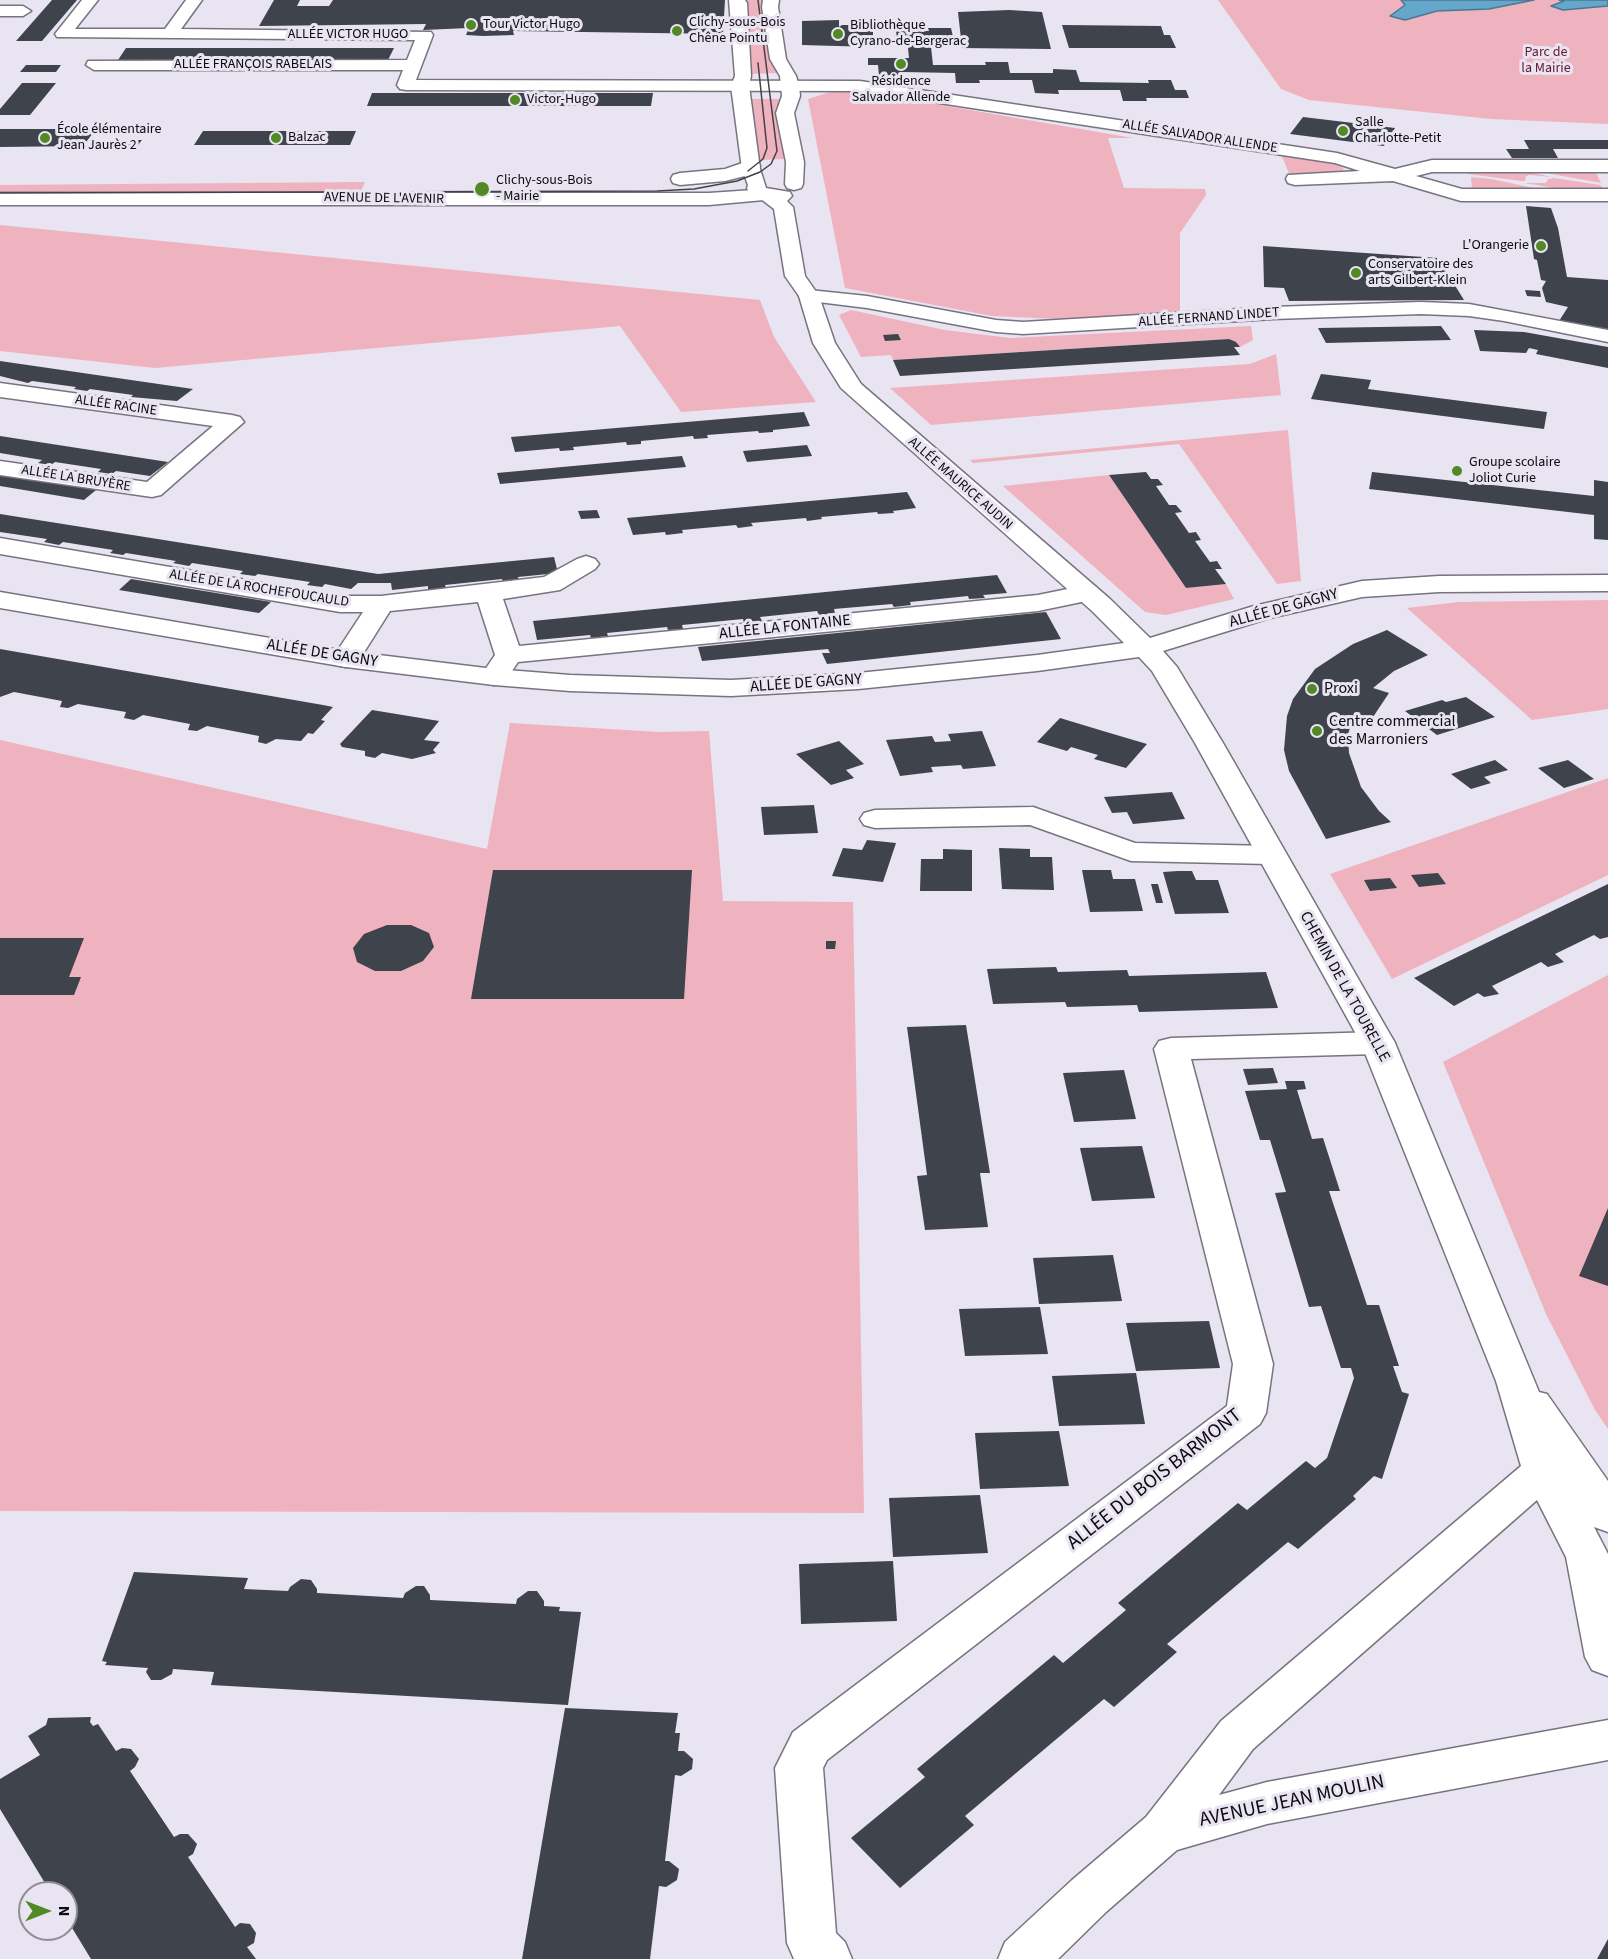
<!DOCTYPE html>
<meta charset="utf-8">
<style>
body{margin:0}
#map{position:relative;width:1608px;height:1959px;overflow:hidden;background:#e8e4f1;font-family:"Source Sans 3",sans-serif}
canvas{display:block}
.north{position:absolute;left:18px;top:1881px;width:60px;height:60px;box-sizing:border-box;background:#e8e4f1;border:2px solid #908d96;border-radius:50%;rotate:90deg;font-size:16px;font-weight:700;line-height:24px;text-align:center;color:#0c0a0e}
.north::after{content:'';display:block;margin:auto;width:21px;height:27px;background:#518925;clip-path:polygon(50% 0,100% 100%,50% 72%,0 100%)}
</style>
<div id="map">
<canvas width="1608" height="1959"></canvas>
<div class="north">N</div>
</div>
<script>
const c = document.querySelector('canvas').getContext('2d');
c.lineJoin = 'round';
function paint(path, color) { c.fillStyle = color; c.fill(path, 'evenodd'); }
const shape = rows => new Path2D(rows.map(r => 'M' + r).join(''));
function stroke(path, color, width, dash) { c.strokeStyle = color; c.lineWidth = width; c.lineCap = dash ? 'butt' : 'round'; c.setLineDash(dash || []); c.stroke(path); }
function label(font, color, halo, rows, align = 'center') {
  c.font = font + ' "Source Sans 3",sans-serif'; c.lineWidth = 6; c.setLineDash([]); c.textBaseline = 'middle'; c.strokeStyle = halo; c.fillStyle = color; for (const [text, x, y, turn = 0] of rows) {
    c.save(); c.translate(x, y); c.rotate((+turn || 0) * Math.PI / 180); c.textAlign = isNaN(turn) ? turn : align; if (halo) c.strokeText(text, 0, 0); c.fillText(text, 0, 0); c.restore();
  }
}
const green = shape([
 [744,0,765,0,771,62,778,73,749,74,752,62],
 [1218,0,1608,0,1608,124,1491,119,1309,100,1281,89],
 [836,90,877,94,1133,138,1108,138,1124,188,1205,189,1206,195,1180,233,1180,313,1082,320,992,316,845,288,808,99],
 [752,99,782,99,786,159,758,160],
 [1281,154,1337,164,1344,169,1338,173,1290,176],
 [1466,171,1528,172,1552,177,1530,175,1526,176,1525,181,1522,181,1468,174],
 [1535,171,1592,171,1596,173,1601,183],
 [1471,177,1491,179,1534,188,1472,188],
 [1554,178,1600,185,1603,188,1555,188,1524,183,1546,183,1548,179],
 [365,182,359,196,0,197,0,185],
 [0,225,760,300,774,337,816,402,681,412,620,326,155,368,0,351],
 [851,310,945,330,1010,338,1251,326,1253,340,1240,347,1229,339,893,360,891,355,861,357,839,315],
 [1276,354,1281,395,931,425,890,388,1250,364],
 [1288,430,1301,581,1277,584,1179,444,973,463,970,460],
 [1109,475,1186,588,1226,584,1234,599,1166,615,1145,612,1003,486],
 [1608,600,1608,709,1532,720,1407,608,1459,602],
 [510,723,659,732,709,731,723,901,853,902,864,1513,0,1511,0,740,487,849],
 [1608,778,1608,875,1392,979,1330,874],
 [1608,975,1608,1429,1595,1410,1546,1314,1443,1062]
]);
const water = shape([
 [1401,0,1534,0,1489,9,1437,11,1405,20,1390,16,1405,5,1401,0],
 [1559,0,1608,0,1608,6,1563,10,1551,6,1564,1,1559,0]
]);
const building = shape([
 [52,0,77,0,42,41,16,41],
 [274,0,300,0,297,6,329,6,333,0,725,0,723,34,513,31,514,35,483,36,466,35,469,28,423,30,426,24,259,26],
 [1009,10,1042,12,1051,49,962,48,958,12],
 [839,20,839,27,842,25,854,25,873,31,873,47,802,45,802,21],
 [1062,25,1161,26,1164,35,1170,35,1176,48,1069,48],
 [928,28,951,28,955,45,931,47,933,65,986,65,985,62,1008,62,1010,73,1053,73,1053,69,1076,70,1080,82,1149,83,1148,80,1171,80,1175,90,1186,90,1189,98,1146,98,1147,101,1123,101,1120,90,1058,90,1059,94,1035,93,1032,80,979,80,980,83,956,83,955,73,903,72,903,76,879,76,878,65,868,65,868,58,909,58,907,38,897,38,896,31,929,31],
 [126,48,394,48,388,60,118,60],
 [26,65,61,65,56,72,20,72],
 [22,83,56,83,30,115,0,115,0,109],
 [372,93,653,93,651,106,367,106],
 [1303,117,1395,128,1390,137,1398,138,1396,141,1388,140,1384,146,1290,134],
 [0,129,96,129,83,146,0,147],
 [203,131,356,131,350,145,194,145],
 [113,140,142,140,137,146,108,146],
 [1524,140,1608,140,1608,149,1553,149,1558,158,1512,158,1506,149,1529,149],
 [1526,206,1551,208,1558,228,1567,277,1608,280,1608,331,1559,321,1568,307,1546,302,1542,288,1546,281,1541,280,1537,260,1534,259],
 [1263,246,1438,258,1464,300,1289,301,1284,288,1264,287],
 [1525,290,1540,291,1541,297,1527,296],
 [1441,326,1451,340,1326,343,1318,328],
 [1474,330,1524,332,1608,347,1608,368,1536,354,1538,350,1529,348,1526,353,1480,351],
 [898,334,901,340,885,341,883,335],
 [1229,339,1236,342,1240,347,1234,347,1240,355,900,376,893,360],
 [0,361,193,389,177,401,131,397,133,395,90,389,87,391,74,389,76,387,32,381,28,383,0,376],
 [1321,374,1371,380,1368,389,1547,412,1544,429,1311,399],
 [804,412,810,426,773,430,773,432,759,433,758,431,707,435,708,438,694,439,693,436,641,441,641,444,627,445,626,442,573,447,574,450,560,451,559,448,515,452,511,437],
 [0,436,168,462,150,476,116,471,112,474,98,472,101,469,55,462,51,465,38,463,42,460,0,453],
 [807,445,812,456,747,462,743,451],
 [682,456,686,467,500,484,497,473],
 [1146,472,1151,479,1158,479,1163,485,1156,486,1169,505,1176,505,1182,512,1175,513,1189,533,1196,532,1201,540,1195,541,1210,562,1217,561,1222,569,1215,569,1226,584,1186,588,1109,475],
 [1372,472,1594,496,1594,480,1608,482,1608,540,1594,539,1594,515,1369,489],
 [0,475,96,490,84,500,0,486],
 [907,492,916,508,893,511,894,513,878,514,877,512,821,517,822,519,807,521,806,518,751,523,753,526,738,528,736,525,682,530,683,533,666,535,665,532,633,535,627,518],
 [597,510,600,518,581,519,578,511],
 [0,514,378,574,554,557,558,573,518,577,519,581,503,582,502,579,445,585,446,588,428,590,428,586,392,590,391,583,358,583,351,589,325,584,322,587,307,585,310,582,258,574,255,576,240,574,243,571,192,563,189,566,173,563,176,561,126,553,123,555,110,553,113,550,63,542,59,545,44,542,47,539,0,532],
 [997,575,1007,593,983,595,985,598,969,599,968,596,910,602,911,605,894,607,892,604,834,609,835,613,819,615,817,611,760,617,762,621,744,623,743,619,682,625,683,629,668,630,667,627,607,633,608,636,591,638,590,635,537,640,533,621],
 [131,579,271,602,259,613,119,590],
 [1046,612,1061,639,827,664,822,653,830,653,828,649,702,661,698,647],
 [1387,630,1428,655,1394,671,1373,688,1389,693,1371,720,1354,716,1348,734,1349,753,1361,787,1379,811,1391,822,1326,839,1289,771,1284,750,1287,716,1293,699,1315,669,1353,644],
 [0,649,323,705,333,707,321,720,325,721,313,734,308,733,301,741,276,739,266,744,258,742,259,736,207,726,197,731,188,730,190,724,143,715,134,720,124,718,126,712,78,704,68,708,60,707,62,701,14,692,0,697],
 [1466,697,1495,717,1437,735,1405,711,1442,700,1446,702],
 [372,710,439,721,424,740,440,742,433,750,436,753,412,759,382,753,375,758,365,756,365,751,342,747,340,744],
 [1060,718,1103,731,1147,744,1126,768,1094,759,1098,755,1071,747,1067,751,1037,742],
 [982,731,996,766,963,769,961,765,931,767,933,772,900,776,886,740,932,736,935,742,951,741,948,734],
 [839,741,864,764,846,770,854,778,831,785,796,754],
 [1495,760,1508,770,1484,777,1491,783,1471,789,1451,774],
 [1568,760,1594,779,1564,788,1538,768],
 [1172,792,1185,819,1133,824,1127,812,1112,813,1104,797],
 [814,805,818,833,764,835,761,807],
 [867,840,896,843,883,882,832,876,843,848,862,850],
 [999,848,1030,849,1030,857,1052,857,1054,890,1002,889],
 [943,849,972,850,972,891,920,891,921,859,943,859],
 [493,870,692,870,684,999,471,999],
 [1082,870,1111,870,1113,879,1135,879,1143,911,1090,912],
 [1178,871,1192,871,1196,880,1218,880,1229,913,1175,914,1163,872],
 [1438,873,1446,884,1419,887,1411,875],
 [1390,878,1397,888,1370,891,1364,880],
 [1151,884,1158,884,1163,903,1156,903],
 [1608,884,1608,937,1600,939,1594,935,1555,954,1564,962,1548,967,1541,962,1492,986,1499,994,1484,997,1478,993,1454,1006,1414,978],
 [387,925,411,925,429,933,434,947,423,961,401,971,375,971,357,962,353,948,364,934],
 [0,938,84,938,69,977,81,977,74,995,0,995],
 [826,941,836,941,835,949,826,949],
 [1056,967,1058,972,1127,970,1129,976,1266,972,1278,1008,1139,1012,1137,1005,1067,1007,1065,1002,993,1004,987,969],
 [966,1025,990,1173,980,1173,988,1227,925,1230,917,1176,927,1175,907,1027],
 [1273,1068,1278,1083,1248,1085,1243,1069],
 [1124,1070,1136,1119,1074,1122,1063,1073],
 [1285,1081,1304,1081,1306,1089,1297,1090,1312,1139,1323,1138,1340,1191,1329,1191,1367,1305,1379,1305,1399,1366,1393,1366,1402,1392,1409,1394,1382,1479,1374,1476,1353,1496,1356,1499,1298,1549,1288,1542,1167,1644,1177,1652,1114,1707,1104,1699,965,1816,974,1825,900,1888,851,1838,925,1777,917,1769,1054,1655,1063,1663,1126,1610,1118,1603,1238,1503,1247,1510,1306,1461,1315,1468,1327,1458,1354,1378,1351,1368,1341,1368,1321,1306,1309,1307,1275,1193,1286,1192,1270,1140,1260,1140,1245,1091,1287,1089],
 [1142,1146,1155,1198,1092,1201,1080,1148],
 [1608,1208,1608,1286,1579,1276],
 [1113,1255,1122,1301,1039,1304,1033,1258],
 [1040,1307,1048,1354,965,1356,959,1309],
 [1209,1321,1220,1368,1136,1371,1126,1323],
 [1136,1373,1145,1424,1059,1426,1052,1376],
 [1059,1431,1069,1486,980,1489,975,1433],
 [980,1495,988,1553,893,1557,889,1498],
 [893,1561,897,1621,801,1624,799,1564],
 [134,1572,248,1578,244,1589,288,1591,290,1587,301,1579,311,1580,317,1589,317,1593,403,1598,405,1593,416,1586,424,1586,430,1595,430,1600,516,1604,517,1599,528,1591,537,1591,544,1601,544,1606,560,1607,559,1611,581,1612,568,1705,211,1685,214,1672,173,1669,172,1674,161,1680,151,1680,146,1672,148,1668,105,1665,107,1662,102,1661],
 [565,1708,678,1713,675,1733,680,1733,678,1751,684,1751,693,1759,692,1769,681,1776,675,1775,665,1861,669,1861,679,1869,677,1880,666,1887,659,1886,650,1959,522,1959],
 [91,1717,90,1722,93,1726,98,1724,116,1751,122,1748,131,1749,139,1759,135,1767,130,1771,174,1837,180,1834,188,1834,197,1844,193,1854,188,1857,235,1927,240,1923,250,1924,256,1933,254,1943,247,1947,256,1959,91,1959,66,1918,66,1893,51,1893,0,1809,0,1779,40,1755,28,1736,46,1725,48,1718],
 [1608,1939,1608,1959,1597,1959]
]);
const street = shape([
 [82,0,98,0,75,29,165,29,186,0,202,0,181,29,431,32,433,35,416,80,860,81,1337,153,1395,169,1432,160,1608,160,1608,172,1432,172,1416,176,1462,189,1608,189,1608,201,1461,201,1393,181,1295,185,1288,183,1286,179,1288,175,1360,171,1335,163,860,91,406,90,400,89,397,85,403,70,94,70,86,65,88,61,407,60,415,40,57,37,55,34,82,0],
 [0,6,23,6,31,11,23,16,0,16,0,6],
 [751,160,758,162,760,166,753,174,725,181,680,185,673,183,671,179,673,175,680,173,725,169,751,160],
 [768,189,775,191,777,195,775,199,709,205,0,205,0,193,709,193,768,189],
 [809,290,867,296,996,320,1023,322,1273,307,1421,302,1469,304,1608,330,1608,342,1504,321,1469,316,1421,314,1273,319,1023,334,996,332,867,308,802,300,799,296,802,292,809,290],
 [0,383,232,415,240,417,244,422,161,495,152,497,0,475,0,461,147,482,213,426,0,397,0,383],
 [0,538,340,596,381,596,544,577,577,559,586,556,595,559,599,564,595,569,560,590,503,599,519,646,1038,595,1087,585,1096,587,1100,593,1096,599,1038,611,518,662,504,683,494,685,484,683,480,677,495,655,478,602,390,611,356,665,346,667,336,665,332,659,363,612,340,612,0,554,0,538],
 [1033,807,1135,843,1270,846,1281,848,1285,855,1281,862,1270,864,1131,861,1030,825,875,828,864,825,860,819,864,813,875,810,1033,807],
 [1378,1032,1390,1035,1395,1043,1390,1051,1378,1054,1191,1059,1273,1364,1266,1413,1260,1424,827,1760,823,1768,836,1933,845,1942,852,1959,794,1959,787,1943,775,1768,793,1732,1227,1406,1233,1364,1154,1049,1159,1041,1171,1038,1378,1032]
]);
const secondary = shape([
 [729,0,745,0,747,3,751,76,749,86,760,169,766,188,790,192,792,196,787,201,793,207,805,276,819,296,835,343,861,384,1110,599,1150,638,1254,606,1362,581,1439,576,1608,575,1608,591,1439,592,1362,597,1270,618,1163,651,1177,667,1223,743,1395,1043,1539,1392,1547,1394,1608,1481,1608,1532,1594,1527,1608,1554,1608,1676,1592,1670,1585,1657,1566,1557,1537,1500,1253,1749,1219,1795,1267,1782,1608,1720,1608,1760,1267,1824,1177,1850,1106,1912,1058,1959,998,1959,1005,1942,1072,1880,1146,1817,1221,1721,1521,1466,1496,1381,1361,1043,1195,743,1152,671,1139,657,1037,671,858,689,731,696,570,691,494,685,346,667,0,608,0,592,346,651,494,669,570,675,731,680,858,673,1037,655,1124,643,1092,611,841,388,813,343,799,296,785,276,774,209,761,199,750,195,747,188,748,185,742,169,731,86,735,76,729,0],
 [763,0,779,0,778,7,786,59,796,76,799,86,800,96,794,113,804,162,803,184,801,188,794,190,787,188,785,184,786,162,776,113,782,96,780,76,770,59,762,7,763,0]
]);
const tram = shape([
 [748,171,763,159,767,148,758,63],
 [0,193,657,191,694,189,737,181,760,172,771,164,777,151,758,0]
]);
const markers = [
 [471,25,6,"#518925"],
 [677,31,6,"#518925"],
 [838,34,6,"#518925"],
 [901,64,6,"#518925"],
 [515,100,6,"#518925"],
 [1343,131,6,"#518925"],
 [45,138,6,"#518925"],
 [276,138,6,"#518925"],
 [482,189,8,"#518925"],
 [1541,246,6,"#518925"],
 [1356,273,6,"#518925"],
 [1457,471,6,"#518925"],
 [1312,689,6,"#518925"],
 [1317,731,6,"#518925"]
];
const farPoinames = [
 ["Clichy-sous-Bois",689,23],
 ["Chêne Pointu",689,39],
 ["Tour Victor Hugo",483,25],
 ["Bibliothèque",850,26],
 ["Cyrano-de-Bergerac",850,42],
 ["Résidence",901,82,"center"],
 ["Salvador Allende",901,98,"center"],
 ["Victor-Hugo",527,100],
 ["Salle",1355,123],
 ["Charlotte-Petit",1355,139],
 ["École élémentaire",57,130],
 ["Jean Jaurès 2",57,146],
 ["Balzac",288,138],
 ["Clichy-sous-Bois",496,181],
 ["- Mairie",496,197],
 ["L'Orangerie",1529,246,"right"],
 ["Conservatoire des",1368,265],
 ["arts Gilbert-Klein",1368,281],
 ["Groupe scolaire",1469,463],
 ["Joliot Curie",1469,479]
];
const farStreetnames = [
 ["ALLÉE VICTOR HUGO",348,35],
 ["ALLÉE FRANÇOIS RABELAIS",253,65],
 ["ALLÉE SALVADOR ALLENDE",1200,137,9],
 ["AVENUE DE L'AVENIR",384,199,1],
 ["ALLÉE FERNAND LINDET",1209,318,-4],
 ["ALLÉE RACINE",116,406,8],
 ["ALLÉE LA BRUYÈRE",76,479,9],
 ["ALLÉE MAURICE AUDIN",960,484,41],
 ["ALLÉE DE LA ROCHEFOUCAULD",259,589,9]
];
const farParknames = [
 ["Parc de",1546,53],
 ["la Mairie",1546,69]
];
const streetNames = [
 ["ALLÉE DE GAGNY",1284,609,-15],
 ["ALLÉE LA FONTAINE",785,628,-6],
 ["ALLÉE DE GAGNY",322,654,9],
 ["ALLÉE DE GAGNY",806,684,-4],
 ["CHEMIN DE LA TOURELLE",1344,987,61]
];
const poiNames = [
 ["Proxi",1324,689],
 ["Centre commercial",1329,722],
 ["des Marroniers",1329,740]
];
const nearStreetnames = [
 ["ALLÉE DU BOIS BARMONT",1155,1480,-38],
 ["AVENUE JEAN MOULIN",1292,1802,-12]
];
paint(green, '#efb2bf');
paint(water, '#65a7ca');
stroke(water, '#4a7892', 1.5);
paint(building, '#3e434c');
stroke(street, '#77747f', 3);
stroke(secondary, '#77747f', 3);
paint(street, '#fff');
paint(secondary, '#fff');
stroke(tram, '#434147', 1.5);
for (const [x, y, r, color] of markers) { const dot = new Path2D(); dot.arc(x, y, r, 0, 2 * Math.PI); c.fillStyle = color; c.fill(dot); stroke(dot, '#e8e4f1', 2); }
label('14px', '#0c0a0e', '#e8e4f1', farPoinames, 'left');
label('14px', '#0c0a0e', '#e8e4f1', farStreetnames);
label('14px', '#661632', '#e8e4f1', farParknames);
label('16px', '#0c0a0e', '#e8e4f1', streetNames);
label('16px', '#0c0a0e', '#e8e4f1', poiNames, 'left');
label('20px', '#0c0a0e', '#e8e4f1', nearStreetnames);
</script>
